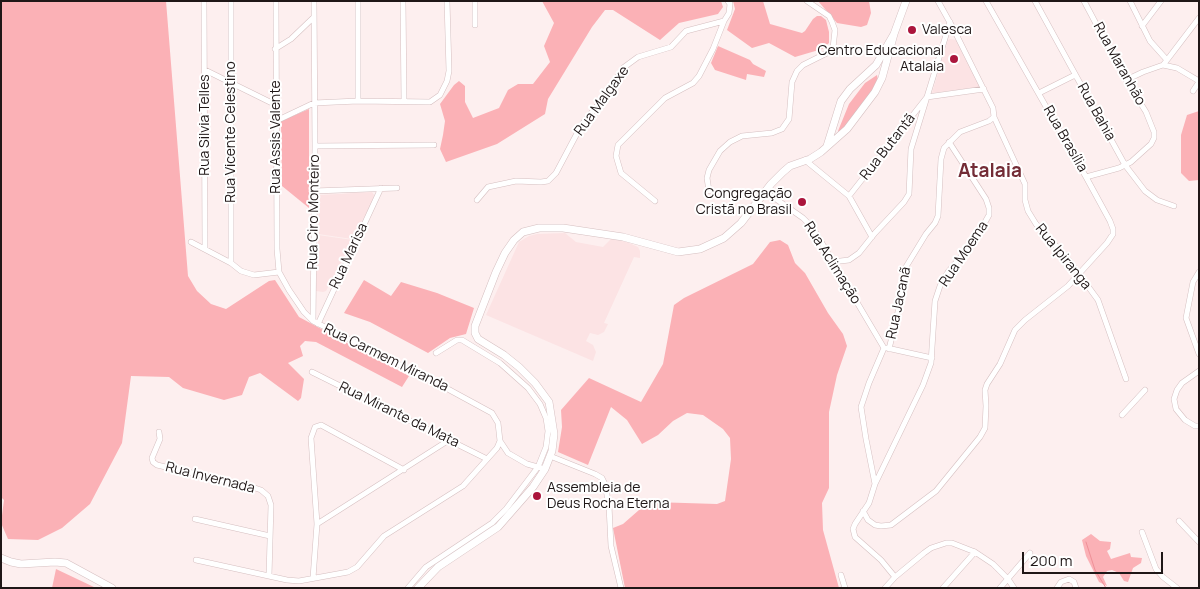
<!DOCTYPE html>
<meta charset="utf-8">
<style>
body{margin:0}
#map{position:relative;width:1200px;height:589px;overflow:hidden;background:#fdefef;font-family:Manrope,sans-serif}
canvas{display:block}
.frame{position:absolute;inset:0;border:2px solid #1f1717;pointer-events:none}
.scale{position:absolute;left:1022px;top:552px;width:141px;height:22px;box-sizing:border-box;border:2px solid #1f1717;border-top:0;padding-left:6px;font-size:15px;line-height:18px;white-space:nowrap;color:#1f1717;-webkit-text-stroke:4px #fff;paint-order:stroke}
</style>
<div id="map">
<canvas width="1200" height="589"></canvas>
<div class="frame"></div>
<div class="scale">200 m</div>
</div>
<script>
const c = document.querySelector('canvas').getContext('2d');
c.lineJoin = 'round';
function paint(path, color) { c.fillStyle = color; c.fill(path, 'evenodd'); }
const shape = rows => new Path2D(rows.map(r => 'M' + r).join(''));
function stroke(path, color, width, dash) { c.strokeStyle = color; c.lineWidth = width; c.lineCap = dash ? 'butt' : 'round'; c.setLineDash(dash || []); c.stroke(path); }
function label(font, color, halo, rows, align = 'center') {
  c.font = font + ' Manrope,sans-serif'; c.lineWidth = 4; c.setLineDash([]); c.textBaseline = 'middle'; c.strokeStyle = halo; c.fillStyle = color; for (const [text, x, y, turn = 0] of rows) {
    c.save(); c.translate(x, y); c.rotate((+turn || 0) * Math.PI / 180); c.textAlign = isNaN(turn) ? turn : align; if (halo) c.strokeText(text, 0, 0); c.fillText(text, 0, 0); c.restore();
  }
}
const built = shape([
 [950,39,956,40,980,87,932,93,948,40],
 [372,192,374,195,373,201,352,239,318,234,320,195],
 [565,233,576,242,603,247,611,239,627,242,638,247,640,251,640,258,634,257,604,323,608,324,604,332,598,335,590,333,586,341,593,345,596,352,593,361,486,315,519,242,529,236,537,234],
 [318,235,353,240,326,291,323,292,316,291]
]);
const green = shape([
 [1,1,166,1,188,276,197,291,211,304,226,309,269,281,275,280,299,317,409,376,402,387,316,342,305,341,300,346,303,356,288,363,304,379,301,398,298,401,260,373,249,377,242,395,224,400,183,388,169,377,131,376,122,443,90,504,62,528,38,540,8,539,1,523,4,500,1,497],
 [542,1,721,1,723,7,718,14,679,23,660,40,613,10,605,10,592,27,548,99,545,114,497,144,446,162,440,149,443,135,445,121,440,104,454,85,459,81,465,86,465,102,473,118,499,108,508,90,518,84,533,84,550,62,544,46,554,23],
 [733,1,763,1,770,24,802,33,805,31,813,19,817,16,821,16,826,20,829,32,829,43,822,49,795,57,769,43,752,48,727,30,735,9],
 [818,1,869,1,871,13,867,25,861,27,837,23],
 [718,46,750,60,753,64,766,71,764,77,747,74,746,80,715,70,711,63],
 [877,75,878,80,871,94,840,133,838,131,849,104,865,83],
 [309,109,309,208,282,186,281,121],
 [1199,111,1199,180,1189,181,1181,173,1181,135,1187,115],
 [780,240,788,245,795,263,805,273,828,313,843,334,847,346,837,375,829,412,829,488,822,503,823,530,839,588,625,588,613,528,623,524,639,510,653,502,717,504,725,501,731,459,730,438,723,429,703,415,687,413,673,421,658,435,642,444,627,420,611,407,588,465,558,452,562,427,561,410,589,378,641,402,663,364,674,305,684,298,753,264,770,242],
 [364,280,391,296,401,282,437,293,474,308,466,334,450,338,428,353,370,322,344,313],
 [1091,534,1100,541,1111,542,1110,549,1107,551,1111,559,1130,553,1131,557,1142,558,1141,563,1133,568,1128,582,1124,581,1119,573,1112,570,1107,571,1103,577,1107,586,1099,582,1086,556,1082,540],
 [56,569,96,588,52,588]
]);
const stream = shape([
 [1086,542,1095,570,1106,588]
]);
const street = shape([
 [204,1,205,248],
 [231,1,231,263],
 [276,1,277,249,279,272],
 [403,1,404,101],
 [475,1,475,25],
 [938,1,953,28,993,108,994,117,1025,184,1025,200,1028,211,1036,224,1068,259,1098,300,1126,379],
 [1035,1,1125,165,1145,191,1157,200,1174,206],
 [1084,1,1126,80,1146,112,1154,132,1154,138,1151,144,1131,162,1119,168,1086,177],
 [1130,1,1150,41,1167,60,1163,65],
 [1142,26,1161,1],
 [275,49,291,39,314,17],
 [1167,60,1199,18],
 [205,70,276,105],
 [1126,80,1143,72,1163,65,1177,68,1199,81],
 [1193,91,1199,82],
 [1039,93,1075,75],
 [358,101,358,1],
 [276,121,314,103,358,101,430,102,440,95,447,81,449,71,447,1],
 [315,146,434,145],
 [805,160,849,196,872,237],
 [314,191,397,188],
 [709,191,707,178,709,170,720,151,730,142,742,136,772,133,782,129,789,119,792,82,797,71,803,65,829,52,833,48,835,30,832,22,829,16,807,1],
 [766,192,803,218,813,228,884,348],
 [849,196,927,97,984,89],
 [477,200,488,187,516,181,541,182,548,181,556,173,582,124,608,93,623,68,638,57,671,47,686,31,724,21,729,13,730,4,728,1],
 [655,201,621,173,616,156,618,145,665,98,693,83,699,76,713,49,724,21],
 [191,242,231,263,241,271,254,275,279,272,289,290,304,312,313,321,446,388,492,413,498,423,500,441,508,453,527,464,545,469],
 [832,262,849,260,859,253,875,233,904,202,909,194,911,149,950,22],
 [1199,272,1193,282,1186,318,1199,354],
 [313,321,315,146,314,1],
 [318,324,381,188],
 [887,348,932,358],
 [889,349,904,287,904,270,926,234,935,223,938,216,941,159,944,148,960,132,989,121,994,117],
 [1199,371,1182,383,1177,390,1174,399,1176,409,1185,420,1195,426,1199,426],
 [312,372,487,459],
 [1122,415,1145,390],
 [159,432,160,439,152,458,153,462,157,465,249,486,261,490,268,496,271,505,269,576],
 [550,456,595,474,602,478,605,484,609,506,611,546,621,588],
 [875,484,866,439,861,407,869,383,884,348],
 [863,511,868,520,875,525,881,526,891,525,936,491,980,437,985,428,986,406,985,390,987,384,1000,364,1015,330,1025,320,1068,286,1107,243,1113,234,1113,229,1110,221,1086,177,986,1],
 [195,519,270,536],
 [1179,521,1199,542],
 [317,524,449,440],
 [1142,532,1156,569,1163,577,1177,588],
 [196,560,287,580,299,581,348,572,357,567,384,536,463,486,497,448,500,441],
 [841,575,845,588],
 [895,577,881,560,855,537,853,529,855,524,869,503,875,484,923,385,931,363,935,301,940,286,948,272,975,240,989,215,989,208,986,199,949,142],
 [313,578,317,524,311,438,315,427,321,425,404,470],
 [408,588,426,567,492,523,506,509,538,467,546,447,548,431,546,418,540,404,528,388,500,363,462,340,457,340,436,353],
 [885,588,895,577,924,553,931,548,946,543,952,543,975,552,993,564,1008,579,1014,588],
 [943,588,975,552],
 [1000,588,1030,553],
 [1057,588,1061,582,1069,579,1074,582,1076,588]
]);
const secondary = shape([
 [827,146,841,101,850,89,876,65,894,34,906,1],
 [1,558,11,562,21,564,55,562,66,563,112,588],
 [418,588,438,567,498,527,533,487,545,469,552,451,554,434,549,402,535,383,519,367,504,355,478,339,475,333,475,326,496,272,505,253,514,240,523,232,539,228,563,228,623,237,678,252,700,249,724,238,741,223,771,184,783,172,790,166,810,159,821,152,847,129,875,92,882,78,894,34]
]);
const markers = [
 [912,30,5,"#ab153c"],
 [954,59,5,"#ab153c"],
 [802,202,5,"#ab153c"],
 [537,496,5,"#ab153c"]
];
const poiNames = [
 ["Valesca",922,30],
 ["Centro Educacional",944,51,"right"],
 ["Atalaia",944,67,"right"],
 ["Congregação",792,194,"right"],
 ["Cristã no Brasil",792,210,"right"],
 ["Assembleia de",547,488],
 ["Deus Rocha Eterna",547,504]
];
const streetNames = [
 ["Rua Maranhão",1119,64,61],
 ["Rua Malgaxe",602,101,-54],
 ["Rua Bahia",1096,112,61],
 ["Rua Silvia Telles",205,125,-90],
 ["Rua Vicente Celestino",231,132,-90],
 ["Rua Assis Valente",276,137,-90],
 ["Rua Brasília",1065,139,60],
 ["Rua Butantã",888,147,-52],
 ["Rua Ciro Monteiro",314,212,-89],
 ["Rua Moema",964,254,-56],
 ["Rua Marisa",349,256,-65],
 ["Rua Ipiranga",1063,257,51],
 ["Rua Aclimação",832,263,58],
 ["Rua Jacanã",899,303,-78],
 ["Rua Carmem Miranda",386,358,26],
 ["Rua Mirante da Mata",399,415,26],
 ["Rua Invernada",210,478,14]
];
const districtNames = [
 ["Atalaia",990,172]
];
paint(built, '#fce3e4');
paint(green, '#fbb1b6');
stroke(stream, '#ef9098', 1);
stroke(street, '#d5bfc0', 6);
stroke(secondary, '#d5bfc0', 8);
stroke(street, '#fff', 5);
stroke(secondary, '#fff', 7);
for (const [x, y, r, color] of markers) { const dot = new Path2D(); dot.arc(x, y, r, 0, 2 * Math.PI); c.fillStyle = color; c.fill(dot); stroke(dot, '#fff', 2); }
label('14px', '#1f1717', '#fff', poiNames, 'left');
label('14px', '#1f1717', '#fff', streetNames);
label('bold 19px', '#732c36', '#fff', districtNames);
</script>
